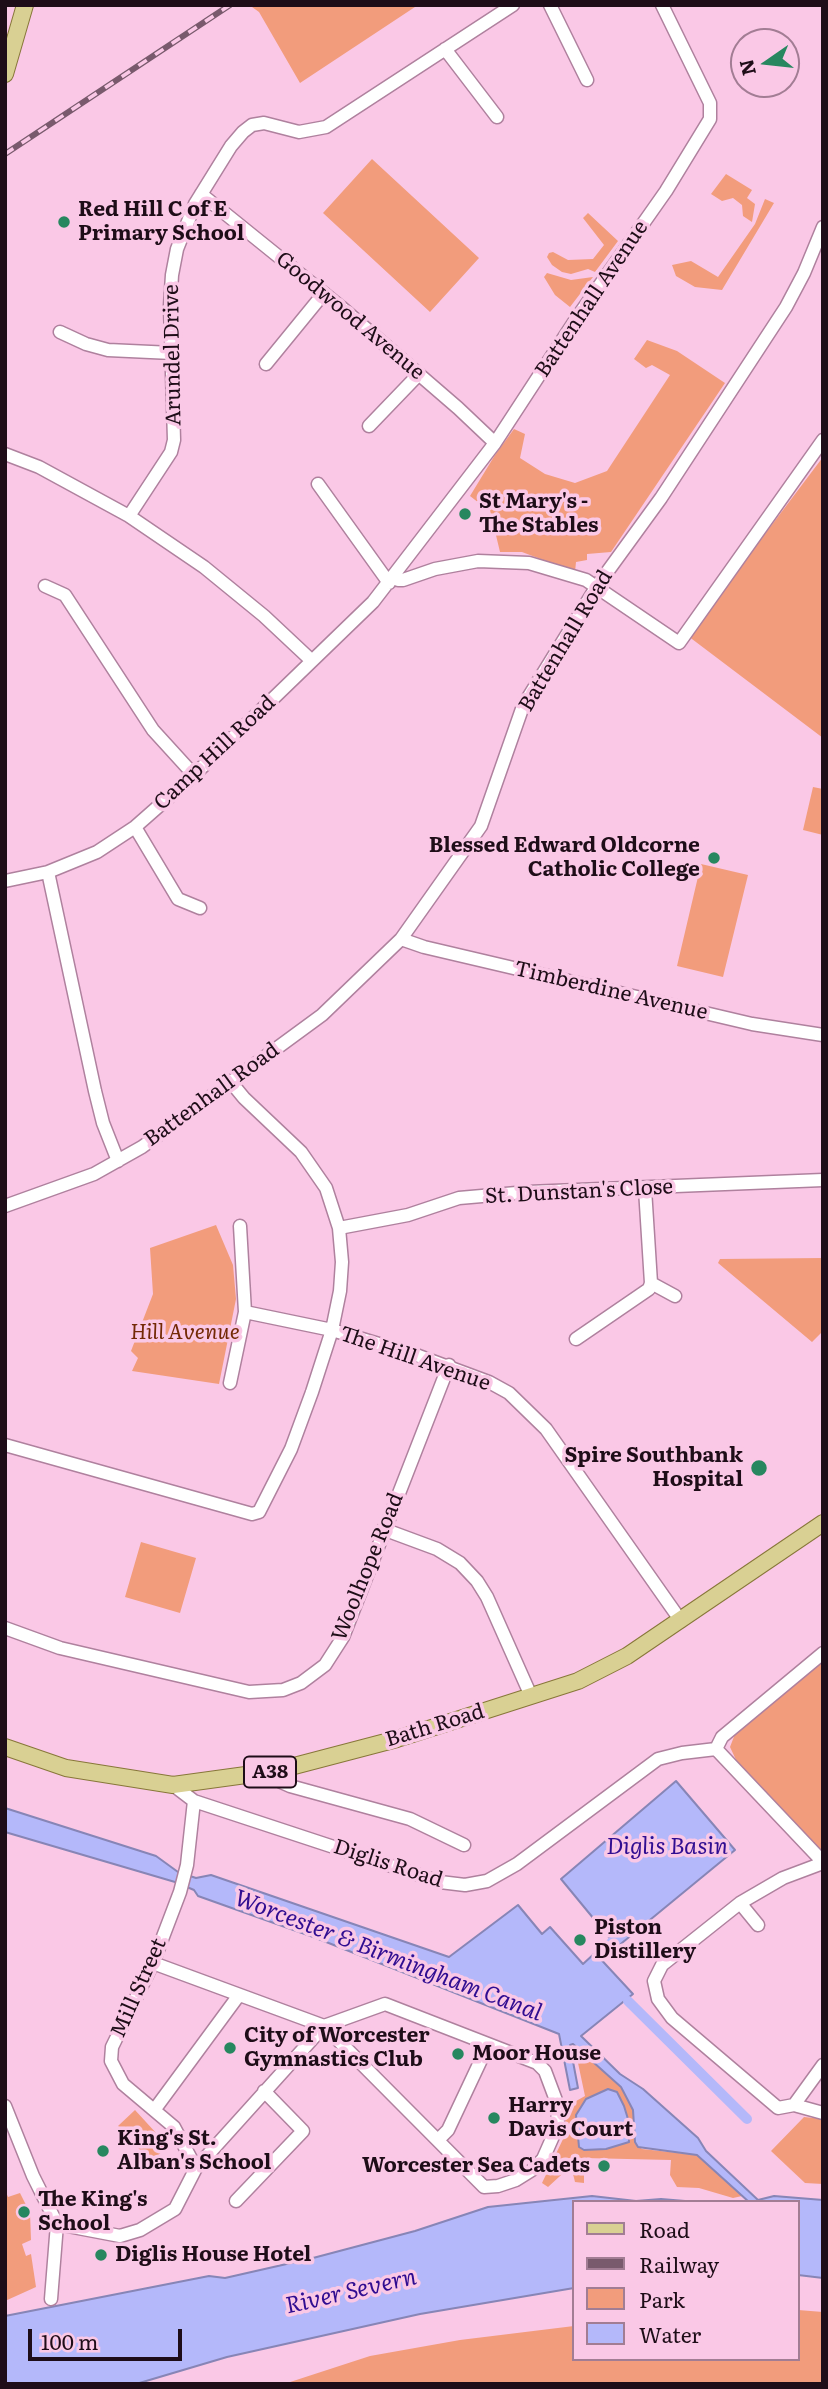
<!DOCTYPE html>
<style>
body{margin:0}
#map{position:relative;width:828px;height:2389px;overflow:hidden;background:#fac8e6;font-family:Literata,serif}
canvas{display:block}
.frame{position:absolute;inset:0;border:7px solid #1e0d18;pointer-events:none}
.legend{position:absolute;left:572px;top:2200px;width:228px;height:161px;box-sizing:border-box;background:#fac8e6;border:2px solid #a27d94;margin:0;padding:9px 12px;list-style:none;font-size:21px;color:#1e0d18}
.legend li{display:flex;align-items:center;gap:14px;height:35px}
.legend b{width:35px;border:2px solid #a27d94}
.north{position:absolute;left:730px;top:28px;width:70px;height:70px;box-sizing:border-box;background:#fac8e6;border:2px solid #a27d94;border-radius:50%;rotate:256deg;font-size:19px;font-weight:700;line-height:28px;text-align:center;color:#1e0d18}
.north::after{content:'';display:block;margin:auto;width:24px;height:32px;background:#27875f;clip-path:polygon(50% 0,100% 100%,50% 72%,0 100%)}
.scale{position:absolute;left:28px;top:2329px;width:154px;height:32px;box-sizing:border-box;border:4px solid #1e0d18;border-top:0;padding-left:9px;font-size:21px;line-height:24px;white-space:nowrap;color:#1e0d18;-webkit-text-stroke:5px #fac8e6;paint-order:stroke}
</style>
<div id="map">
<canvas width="828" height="2389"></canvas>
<div class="frame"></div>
<ul class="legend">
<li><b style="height:9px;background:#d9d093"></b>Road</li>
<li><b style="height:9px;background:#795a6d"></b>Railway</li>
<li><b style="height:19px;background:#f29c7c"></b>Park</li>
<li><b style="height:19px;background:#b4b8fa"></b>Water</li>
</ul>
<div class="north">N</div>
<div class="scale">100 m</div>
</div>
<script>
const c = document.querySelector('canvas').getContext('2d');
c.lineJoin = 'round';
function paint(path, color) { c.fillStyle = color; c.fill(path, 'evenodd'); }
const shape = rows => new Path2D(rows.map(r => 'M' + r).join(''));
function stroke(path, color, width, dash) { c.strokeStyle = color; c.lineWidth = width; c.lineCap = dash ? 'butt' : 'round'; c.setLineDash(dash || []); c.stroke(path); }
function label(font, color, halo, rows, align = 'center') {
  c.font = font + ' Literata,serif'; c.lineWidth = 7; c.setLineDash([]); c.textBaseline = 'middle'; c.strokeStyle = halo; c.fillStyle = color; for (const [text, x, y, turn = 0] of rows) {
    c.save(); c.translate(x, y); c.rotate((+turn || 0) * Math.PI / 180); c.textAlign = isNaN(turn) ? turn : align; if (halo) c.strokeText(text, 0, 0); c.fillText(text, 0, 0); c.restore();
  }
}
const green = shape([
 [255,5,418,5,300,83,259,12,252,7],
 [372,159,479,258,430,312,323,213],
 [726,174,752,190,747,198,755,204,752,222,743,216,742,205,733,198,722,201,711,194],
 [765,199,774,203,722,290,695,287,676,276,672,265,691,261,718,277,755,224],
 [588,213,618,241,595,272,588,269,571,274,562,272,552,265,547,257,549,253,553,252,568,260,593,259,604,245,583,218],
 [547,273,571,280,593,277,570,307,555,295,544,277],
 [647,340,677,351,725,383,611,552,587,554,587,560,576,562,575,572,522,552,500,552,489,506,479,503,470,496,495,455,514,429,525,434,520,458,545,474,575,483,607,471,670,375,652,365,646,368,634,359],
 [823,457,823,738,688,636],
 [813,787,823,789,823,835,803,830],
 [701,864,748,875,723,977,677,966],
 [216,1225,233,1265,236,1299,219,1384,132,1371,138,1358,131,1351,153,1294,150,1248],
 [823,1258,823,1331,812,1342,718,1263,720,1259],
 [141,1542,196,1558,180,1613,125,1597],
 [823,1660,823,1850,821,1850,737,1762,730,1747,735,1734],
 [574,2044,621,2086,633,2110,635,2142,642,2149,697,2155,742,2196,733,2198,699,2188,677,2187,670,2175,671,2160,584,2158,584,2183,575,2182,571,2166,548,2187,542,2183,564,2137,562,2109,585,2096],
 [135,2110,168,2146,151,2162,118,2126],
 [804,2117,823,2119,823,2184,805,2183,771,2151],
 [5,2190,8,2197,20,2193,30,2213,31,2240,22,2244,26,2256,31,2254,36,2287,5,2301],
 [798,2310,823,2312,823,2384,284,2384,370,2356,460,2340,574,2326,574,2359,798,2359]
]);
const water = shape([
 [676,1781,735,1850,617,1947,561,1879,676,1781],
 [5,1808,156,1856,178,1872,196,1878,211,1875,449,1957,518,1905,542,1934,550,1927,583,1964,595,1953,633,1994,581,2036,620,2074,643,2089,698,2138,706,2151,758,2200,774,2196,823,2200,823,2278,798,2275,798,2202,749,2202,697,2155,638,2147,635,2142,633,2110,621,2087,573,2044,570,2045,571,2051,578,2088,570,2090,559,2034,316,1938,198,1896,194,1890,175,1882,5,1832,5,1808],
 [608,2089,617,2092,624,2106,628,2119,629,2142,606,2149,584,2150,579,2147,576,2115,586,2099,608,2089],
 [592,2196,636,2201,661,2199,697,2202,574,2202,574,2288,420,2314,227,2357,136,2384,5,2384,5,2316,209,2276,225,2278,313,2258,415,2231,488,2207,592,2196]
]);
const canal = shape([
 [597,1958,612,1942],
 [628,2001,747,2119]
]);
const minor = shape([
 [550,5,587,80],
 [445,49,497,117],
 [201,194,341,307,458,408,495,443],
 [60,332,86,344,108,350,172,353],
 [266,364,324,293],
 [369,426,419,374],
 [5,454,39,467,129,516,204,567,264,616,312,661],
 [318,484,389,583],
 [129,516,171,452,174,440,170,306,172,275,177,249,195,204,231,146,243,132,252,125,264,123,299,132,326,127,513,5],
 [394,576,398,580,403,580,435,569,478,561,529,563,586,580,679,643,823,440],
 [45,586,65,595,153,730,194,775],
 [135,827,178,899,200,908],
 [48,872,95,1091,103,1123,118,1161],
 [5,881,48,872,97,852,135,827,194,775,373,602,495,443,576,319,666,191,710,119,710,103,662,5],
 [401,939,424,947,752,1024,823,1035],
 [5,1206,94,1174,142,1147,322,1015,401,939,481,826,523,706,597,586,661,498,786,307,804,273,823,227],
 [240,1226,245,1312,332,1330,419,1356,489,1382,509,1393,546,1429,681,1621],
 [339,1228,408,1215,459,1198,528,1192,823,1180],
 [651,1283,675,1296],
 [576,1339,649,1289,651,1283,645,1189],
 [230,1383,245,1312],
 [5,1445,252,1514,259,1512,291,1449,312,1392,332,1330,340,1291,342,1262,339,1228,326,1188,301,1152,244,1098,230,1081],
 [383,1529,437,1549,460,1563,477,1581,487,1597,531,1696],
 [5,1628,60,1648,249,1692,283,1690,301,1683,325,1665,343,1637,449,1365],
 [716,1749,823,1862],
 [716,1749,722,1737,823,1653],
 [275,1771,281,1782,290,1786,410,1819,464,1845],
 [173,1785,194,1801,440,1882,465,1885,487,1881,517,1864,658,1759,682,1753,716,1749],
 [823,1863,783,1878,740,1903,662,1965,654,1981,658,1999,672,2018,778,2108,794,2105,823,2065],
 [740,1903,758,1925],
 [153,1963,324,2026,484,2187,498,2186,516,2180,532,2170,543,2159,558,2125,557,2103,545,2071,537,2063,385,2004,324,2026,196,2168],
 [794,2105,823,2113],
 [5,2106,33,2176,57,2224,51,2299],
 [155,2109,239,1995],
 [438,2140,448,2130,488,2045],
 [236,2201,303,2131,264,2091],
 [57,2224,120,2236,140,2230,175,2209,196,2168,174,2127,123,2084,111,2061,112,2047,153,1963,180,1892,187,1865,194,1801]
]);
const major = shape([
 [5,74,25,5],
 [5,1747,66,1768,173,1785,275,1771,397,1739,578,1681,627,1656,823,1523]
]);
const rail = shape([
 [5,154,230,5]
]);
const markers = [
 [64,222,7,"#27875f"],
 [465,514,7,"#27875f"],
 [714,858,7,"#27875f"],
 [759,1468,9,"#27875f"],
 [580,1940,7,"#27875f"],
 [230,2048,7,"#27875f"],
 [458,2054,7,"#27875f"],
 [494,2118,7,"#27875f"],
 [103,2151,7,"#27875f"],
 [604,2166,7,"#27875f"],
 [24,2212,7,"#27875f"],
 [101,2255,7,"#27875f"]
];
const shields = [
 [270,1772,52]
];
const shieldNames = [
 ["A38",270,1772]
];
const poiNames = [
 ["Red Hill C of E",78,210],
 ["Primary School",78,234],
 ["St Mary's -",479,502],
 ["The Stables",479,526],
 ["Blessed Edward Oldcorne",700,846,"right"],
 ["Catholic College",700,870,"right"],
 ["Spire Southbank",743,1456,"right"],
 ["Hospital",743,1480,"right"],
 ["Piston",594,1928],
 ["Distillery",594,1952],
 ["City of Worcester",244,2036],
 ["Gymnastics Club",244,2060],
 ["Moor House",472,2054],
 ["Harry",508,2106],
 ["Davis Court",508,2130],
 ["King's St.",117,2139],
 ["Alban's School",117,2163],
 ["Worcester Sea Cadets",590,2166,"right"],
 ["The King's",38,2200],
 ["School",38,2224],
 ["Diglis House Hotel",115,2255]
];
const streetNames = [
 ["Battenhall Avenue",592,299,-56],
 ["Goodwood Avenue",350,316,40],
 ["Arundel Drive",173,355,-91],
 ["Battenhall Road",566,641,-59],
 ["Camp Hill Road",215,753,-43],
 ["Timberdine Avenue",611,991,13],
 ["Battenhall Road",212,1095,-36],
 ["St. Dunstan's Close",579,1192,-3],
 ["The Hill Avenue",415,1359,19],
 ["Woolhope Road",368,1567,-68],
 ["Bath Road",435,1726,-17],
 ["Diglis Road",388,1864,18],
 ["Mill Street",139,1988,-66]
];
const parkNames = [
 ["Hill Avenue",185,1333]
];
const waterNames = [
 ["Diglis Basin",667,1847],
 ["Worcester & Birmingham Canal",388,1956,21],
 ["River Severn",351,2292,-13]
];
paint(green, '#f29c7c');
paint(water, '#b4b8fa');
stroke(water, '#8785b6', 2);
stroke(canal, '#b4b8fa', 10);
stroke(minor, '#af819e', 15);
stroke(major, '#877739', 18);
stroke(minor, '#fff', 12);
stroke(major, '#d9d093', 16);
stroke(rail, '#795a6d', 6);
stroke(rail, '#fac8e6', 3.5, [10]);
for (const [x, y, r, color] of markers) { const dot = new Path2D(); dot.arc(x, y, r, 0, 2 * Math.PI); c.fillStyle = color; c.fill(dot); stroke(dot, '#fac8e6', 2.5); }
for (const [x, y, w] of shields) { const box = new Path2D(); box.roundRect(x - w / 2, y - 15.5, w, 31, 5); c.fillStyle = '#fac8e6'; c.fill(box); stroke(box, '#1e0d18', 2); }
label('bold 19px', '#1e0d18', null, shieldNames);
label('bold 21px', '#1e0d18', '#fac8e6', poiNames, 'left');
label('21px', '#1e0d18', '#fac8e6', streetNames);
label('italic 21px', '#732906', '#fac8e6', parkNames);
label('italic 23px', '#300d91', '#fac8e6', waterNames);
</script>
